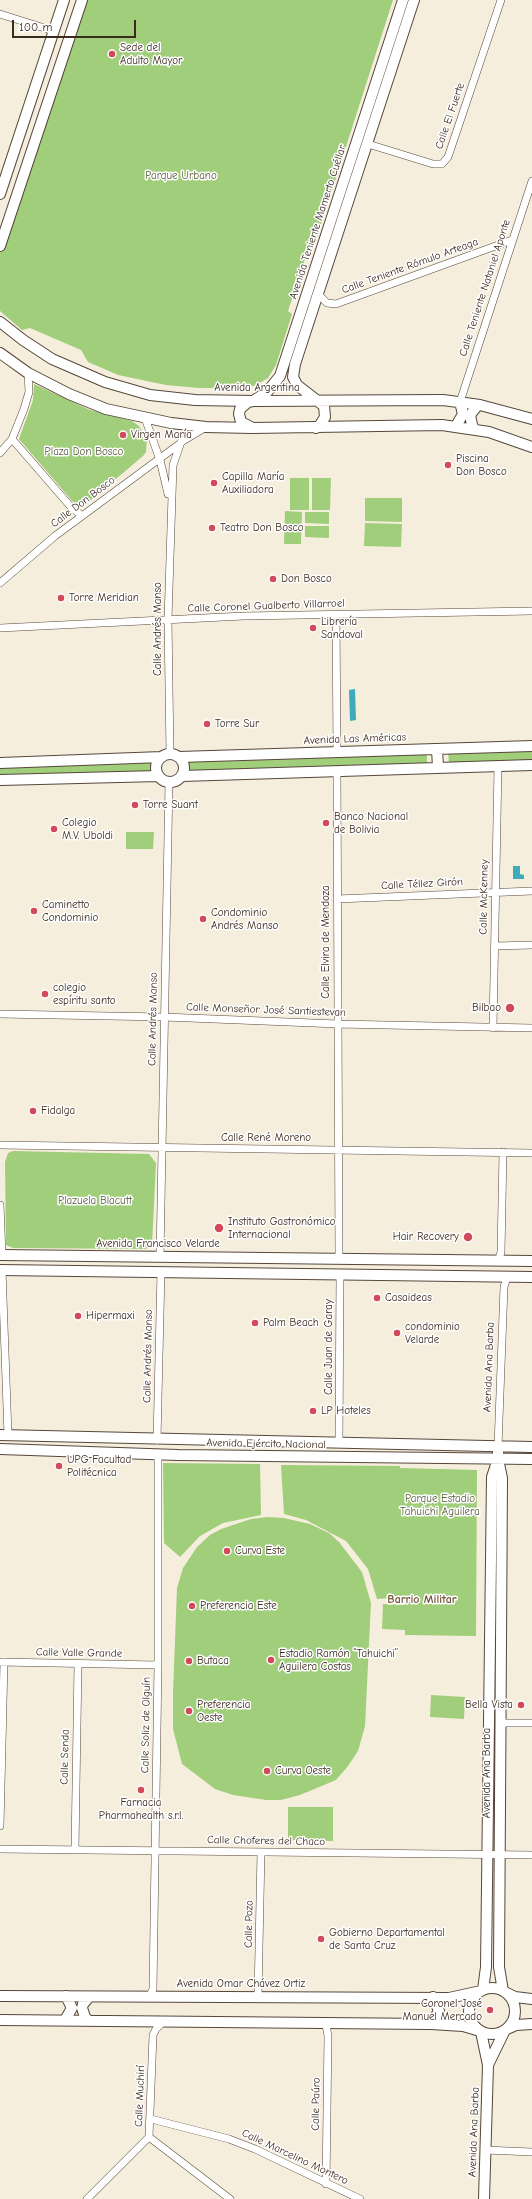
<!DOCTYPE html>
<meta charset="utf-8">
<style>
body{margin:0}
#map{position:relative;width:532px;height:2199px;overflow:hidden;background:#f6eedd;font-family:"Comic Neue",sans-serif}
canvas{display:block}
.scale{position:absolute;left:12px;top:20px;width:124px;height:18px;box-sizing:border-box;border:2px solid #3b2a1e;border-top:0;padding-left:5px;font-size:12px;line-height:14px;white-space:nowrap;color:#3b2a1e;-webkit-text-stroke:3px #fff;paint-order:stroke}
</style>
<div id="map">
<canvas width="532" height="2199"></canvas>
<div class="scale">100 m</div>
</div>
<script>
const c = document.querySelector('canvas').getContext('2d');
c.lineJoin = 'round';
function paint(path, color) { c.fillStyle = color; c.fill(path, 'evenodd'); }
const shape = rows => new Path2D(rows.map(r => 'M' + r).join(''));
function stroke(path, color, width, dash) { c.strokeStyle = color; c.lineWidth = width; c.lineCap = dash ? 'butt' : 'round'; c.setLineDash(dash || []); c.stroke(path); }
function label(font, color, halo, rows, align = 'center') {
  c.font = font + ' "Comic Neue",sans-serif'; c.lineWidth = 3; c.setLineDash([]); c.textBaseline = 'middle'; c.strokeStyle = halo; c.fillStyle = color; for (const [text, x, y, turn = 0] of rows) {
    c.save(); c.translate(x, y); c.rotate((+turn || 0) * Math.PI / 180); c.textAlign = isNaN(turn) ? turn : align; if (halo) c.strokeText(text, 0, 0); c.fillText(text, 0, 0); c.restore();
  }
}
const green = shape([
 [84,0,393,0,312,253,306,256,288,311,292,314,276,365,268,378,256,385,246,388,199,388,166,385,118,375,88,362,81,350,30,328,22,330,0,311,0,247],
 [34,384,90,410,132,421,139,426,147,439,146,452,143,456,84,506,74,503,19,439,33,400],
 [290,478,309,478,309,510,290,510],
 [312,478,331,478,330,510,312,510],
 [365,498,402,498,402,522,365,521],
 [285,511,302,512,301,544,284,544],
 [305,512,329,512,329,524,305,523],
 [365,523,402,524,401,547,364,546],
 [305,526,329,526,329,538,305,537],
 [532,748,532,761,449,764,448,751],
 [427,752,427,766,185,773,185,759],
 [153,759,154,773,0,778,0,764],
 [126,832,154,832,153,849,126,849],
 [13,1151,149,1154,156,1163,152,1245,146,1249,13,1248,6,1245,5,1162,8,1153],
 [163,1463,260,1464,261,1515,223,1523,200,1536,180,1557,164,1543],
 [281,1465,400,1466,400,1468,477,1470,476,1636,405,1635,405,1630,382,1629,383,1604,405,1605,405,1597,377,1599,368,1569,346,1541,306,1520,284,1514],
 [268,1517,284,1518,310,1524,329,1533,339,1542,362,1572,371,1603,365,1726,358,1751,348,1766,336,1780,300,1795,281,1800,266,1800,233,1795,215,1789,182,1764,173,1729,173,1693,177,1588,183,1568,197,1547,210,1535,221,1529,251,1519],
 [431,1695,465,1697,464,1719,430,1717],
 [288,1807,333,1807,333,1841,288,1840]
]);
const water = shape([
 [355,689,356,720,350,721,349,690],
 [513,866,520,866,520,874,524,875,524,879,513,879]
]);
const street = shape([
 [0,14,54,31],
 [368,144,433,164,442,164,448,157,501,0],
 [318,294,327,303,336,304,512,240],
 [460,402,532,181],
 [145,418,160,460,168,494],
 [12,439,71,507,82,516],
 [0,453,12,439,24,409,29,392,28,373],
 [0,583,55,536,178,445],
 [336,615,337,751],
 [0,628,244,616,532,611],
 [170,754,168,620,173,465,181,442,206,427],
 [337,771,339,1257],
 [337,899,532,891],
 [495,946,532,945],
 [0,1014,164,1017,338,1024,532,1028],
 [493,1028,498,767],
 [0,1145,532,1153],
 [0,1205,2,1255],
 [160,1256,169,782],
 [499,1259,501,1252,503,1152],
 [2,1270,8,1435],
 [157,1440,161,1272],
 [339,1443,340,1275],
 [498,1446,504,1287,507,1277],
 [0,1662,158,1665],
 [500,1723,532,1723],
 [0,1826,4,1662],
 [0,1849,532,1855],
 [75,1849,78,1664],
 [150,1996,153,1989,158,1665,158,1454],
 [258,1996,261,1852],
 [151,2119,229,2139,255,2149,360,2199],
 [149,2137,230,2199],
 [485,2150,532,2152],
 [326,2184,328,2036,326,2025],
 [87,2199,149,2137,153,2035,156,2029,164,2021]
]);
const secondary = shape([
 [0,194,64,0],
 [0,246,82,0],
 [0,322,23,340,52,359,105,382,150,395,195,400,253,401,443,400,480,405,532,419],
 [0,353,28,373,69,394,106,409,171,423,206,427,252,428,442,425,489,432,532,447],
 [456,426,463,414,460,402],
 [251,427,241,422,239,414,240,409,248,402,253,401,267,392,280,376,403,0],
 [316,428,320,425,325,417,324,406,297,385,293,377,295,364,414,0],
 [474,429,472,425,470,415,478,405],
 [437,749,438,768],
 '156 768a14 14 0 1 1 28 0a14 14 0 1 1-28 0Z',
 [179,757,532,746],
 [0,763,162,757],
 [182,776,532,765],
 [0,780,159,776],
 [0,1255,532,1261],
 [0,1270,532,1277],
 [0,1435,532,1447],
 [498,1446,498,1459,502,1478,499,1967,503,1991],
 [0,1449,178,1455,532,1459],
 '469 2011a23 23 0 1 1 46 0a23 23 0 1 1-46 0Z',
 [483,1990,486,1967,492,1477,498,1459],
 [507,1993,515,1997,532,1999],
 [0,1996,449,1998,481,1991],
 [0,2020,431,2024,463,2026,480,2031],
 [65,2020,72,2008,66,1996],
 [88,2020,85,2017,82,2008,83,2004,89,1997],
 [431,2024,439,2011,433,1997],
 [507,2029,516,2025,532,2024],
 [481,2032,488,2065,484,2199],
 [488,2065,505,2030]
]);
const markers = [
 [112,54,4,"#d1495b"],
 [123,435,4,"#d1495b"],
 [448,465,4,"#d1495b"],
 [214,483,4,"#d1495b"],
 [212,528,4,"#d1495b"],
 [273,579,4,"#d1495b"],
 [61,598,4,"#d1495b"],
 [313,628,4,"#d1495b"],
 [207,724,4,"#d1495b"],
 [135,805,4,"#d1495b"],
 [326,823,4,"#d1495b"],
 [54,829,4,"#d1495b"],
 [34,911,4,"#d1495b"],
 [203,919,4,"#d1495b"],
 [45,994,4,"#d1495b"],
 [510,1008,5,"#d1495b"],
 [33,1111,4,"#d1495b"],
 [219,1228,5,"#d1495b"],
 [468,1237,5,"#d1495b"],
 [377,1298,4,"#d1495b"],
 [78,1316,4,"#d1495b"],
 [255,1323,4,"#d1495b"],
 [397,1333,4,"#d1495b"],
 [313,1411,4,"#d1495b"],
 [59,1466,4,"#d1495b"],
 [227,1551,4,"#d1495b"],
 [192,1606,4,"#d1495b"],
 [271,1660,4,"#d1495b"],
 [189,1661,4,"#d1495b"],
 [521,1705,4,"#d1495b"],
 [189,1711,4,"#d1495b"],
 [267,1771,4,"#d1495b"],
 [141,1790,4,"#d1495b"],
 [321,1939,4,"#d1495b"],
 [490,2010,4,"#d1495b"]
];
const poiNames = [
 ["Sede del",120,48],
 ["Adulto Mayor",120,61],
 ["Virgen María",131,435],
 ["Piscina",456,459],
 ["Don Bosco",456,472],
 ["Capilla María",222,477],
 ["Auxiliadora",222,490],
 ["Teatro Don Bosco",220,528],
 ["Don Bosco",281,579],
 ["Torre Meridian",69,598],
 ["Librería",321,622],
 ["Sandoval",321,635],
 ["Torre Sur",215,724],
 ["Torre Suant",143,805],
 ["Banco Nacional",334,817],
 ["de Bolivia",334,830],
 ["Colegio",62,823],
 ["M.V. Uboldi",62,836],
 ["Caminetto",42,905],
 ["Condominio",42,918],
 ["Condominio",211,913],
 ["Andrés Manso",211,926],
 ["colegio",53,988],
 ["espíritu santo",53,1001],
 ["Bilbao",501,1008,"right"],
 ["Fidalga",41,1111],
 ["Instituto Gastronómico",228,1222],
 ["Internacional",228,1235],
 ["Hair Recovery",459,1237,"right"],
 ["Casaideas",385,1298],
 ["Hipermaxi",86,1316],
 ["Palm Beach",263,1323],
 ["condominio",405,1327],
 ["Velarde",405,1340],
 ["LP Hoteles",321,1411],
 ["UPG Facultad",67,1460],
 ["Politécnica",67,1473],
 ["Curva Este",235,1551],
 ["Preferencia Este",200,1606],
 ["Estadio Ramón “Tahuichi”",279,1654],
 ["Aguilera Costas",279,1667],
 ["Butaca",197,1661],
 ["Preferencia",197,1705],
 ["Oeste",197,1718],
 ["Bella Vista",513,1705,"right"],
 ["Curva Oeste",275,1771],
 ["Farnacia",141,1803,"center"],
 ["Pharmahealth s.r.l.",141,1816,"center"],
 ["Gobierno Departamental",329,1933],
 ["de Santa Cruz",329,1946],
 ["Coronel José",482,2004,"right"],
 ["Manuel Mercado",482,2017,"right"]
];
const streetNames = [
 ["Calle El Fuerte",450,116,-71],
 ["Avenida Teniente Mamerto Cuéllar",318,222,-72],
 ["Calle Teniente Rómulo Arteaga",410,266,-20],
 ["Calle Teniente Nataniel Aponte",485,288,-72],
 ["Avenida Argentina",257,388],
 ["Calle Don Bosco",83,502,-37],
 ["Calle Coronel Gualberto Villarroel",266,606,-2],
 ["Calle Andrés Manso",158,629,-90],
 ["Avenida Las Américas",355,739,-2],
 ["Calle Téllez Girón",422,884,-3],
 ["Calle McKenney",484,897,-89],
 ["Calle Elvira de Mendoza",326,942,-90],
 ["Calle Monseñor José Santiestevan",266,1010,2],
 ["Calle Andrés Manso",153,1019,-89],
 ["Calle René Moreno",266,1138],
 ["Avenida Francisco Velarde",158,1244],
 ["Calle Juan de Garay",329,1347,-90],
 ["Calle Andrés Manso",148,1356,-89],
 ["Avenida Ana Barba",489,1367,-88],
 ["Avenida Ejército Nacional",266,1444,1],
 ["Calle Valle Grande",79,1653,1],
 ["Calle Soliz de Olguín",146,1725,-89],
 ["Calle Senda",65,1757,-89],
 ["Avenida Ana Barba",487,1773,-90],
 ["Calle Choferes del Chaco",266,1841,1],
 ["Calle Pozo",249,1924,-89],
 ["Avenida Omar Chávez Ortiz",241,1984],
 ["Calle Muchirí",140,2096,-88],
 ["Calle Paúro",316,2104,-89],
 ["Avenida Ana Barba",474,2132,-88],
 ["Calle Marcelino Montero",295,2157,25]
];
const parkNames = [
 ["Parque Urbano",181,176],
 ["Plaza Don Bosco",84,452],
 ["Plazuela Blacutt",95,1201],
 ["Parque Estadio",440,1499],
 ["Tahuichi Aguilera",440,1512]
];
const neighbourhoodNames = [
 ["Barrio Militar",422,1600]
];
paint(green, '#a0ce7b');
paint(water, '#3cabba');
stroke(street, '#57473b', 8);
stroke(secondary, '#57473b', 12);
stroke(street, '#fff', 7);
stroke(secondary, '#fff', 10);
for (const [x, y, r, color] of markers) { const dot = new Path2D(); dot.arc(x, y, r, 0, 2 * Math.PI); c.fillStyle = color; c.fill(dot); stroke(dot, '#fff', 1.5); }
label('11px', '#3b2a1e', '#fff', poiNames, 'left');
label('11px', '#3b2a1e', '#fff', streetNames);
label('11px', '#595b3a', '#fff', parkNames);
label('bold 12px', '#75583e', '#fff', neighbourhoodNames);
</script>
